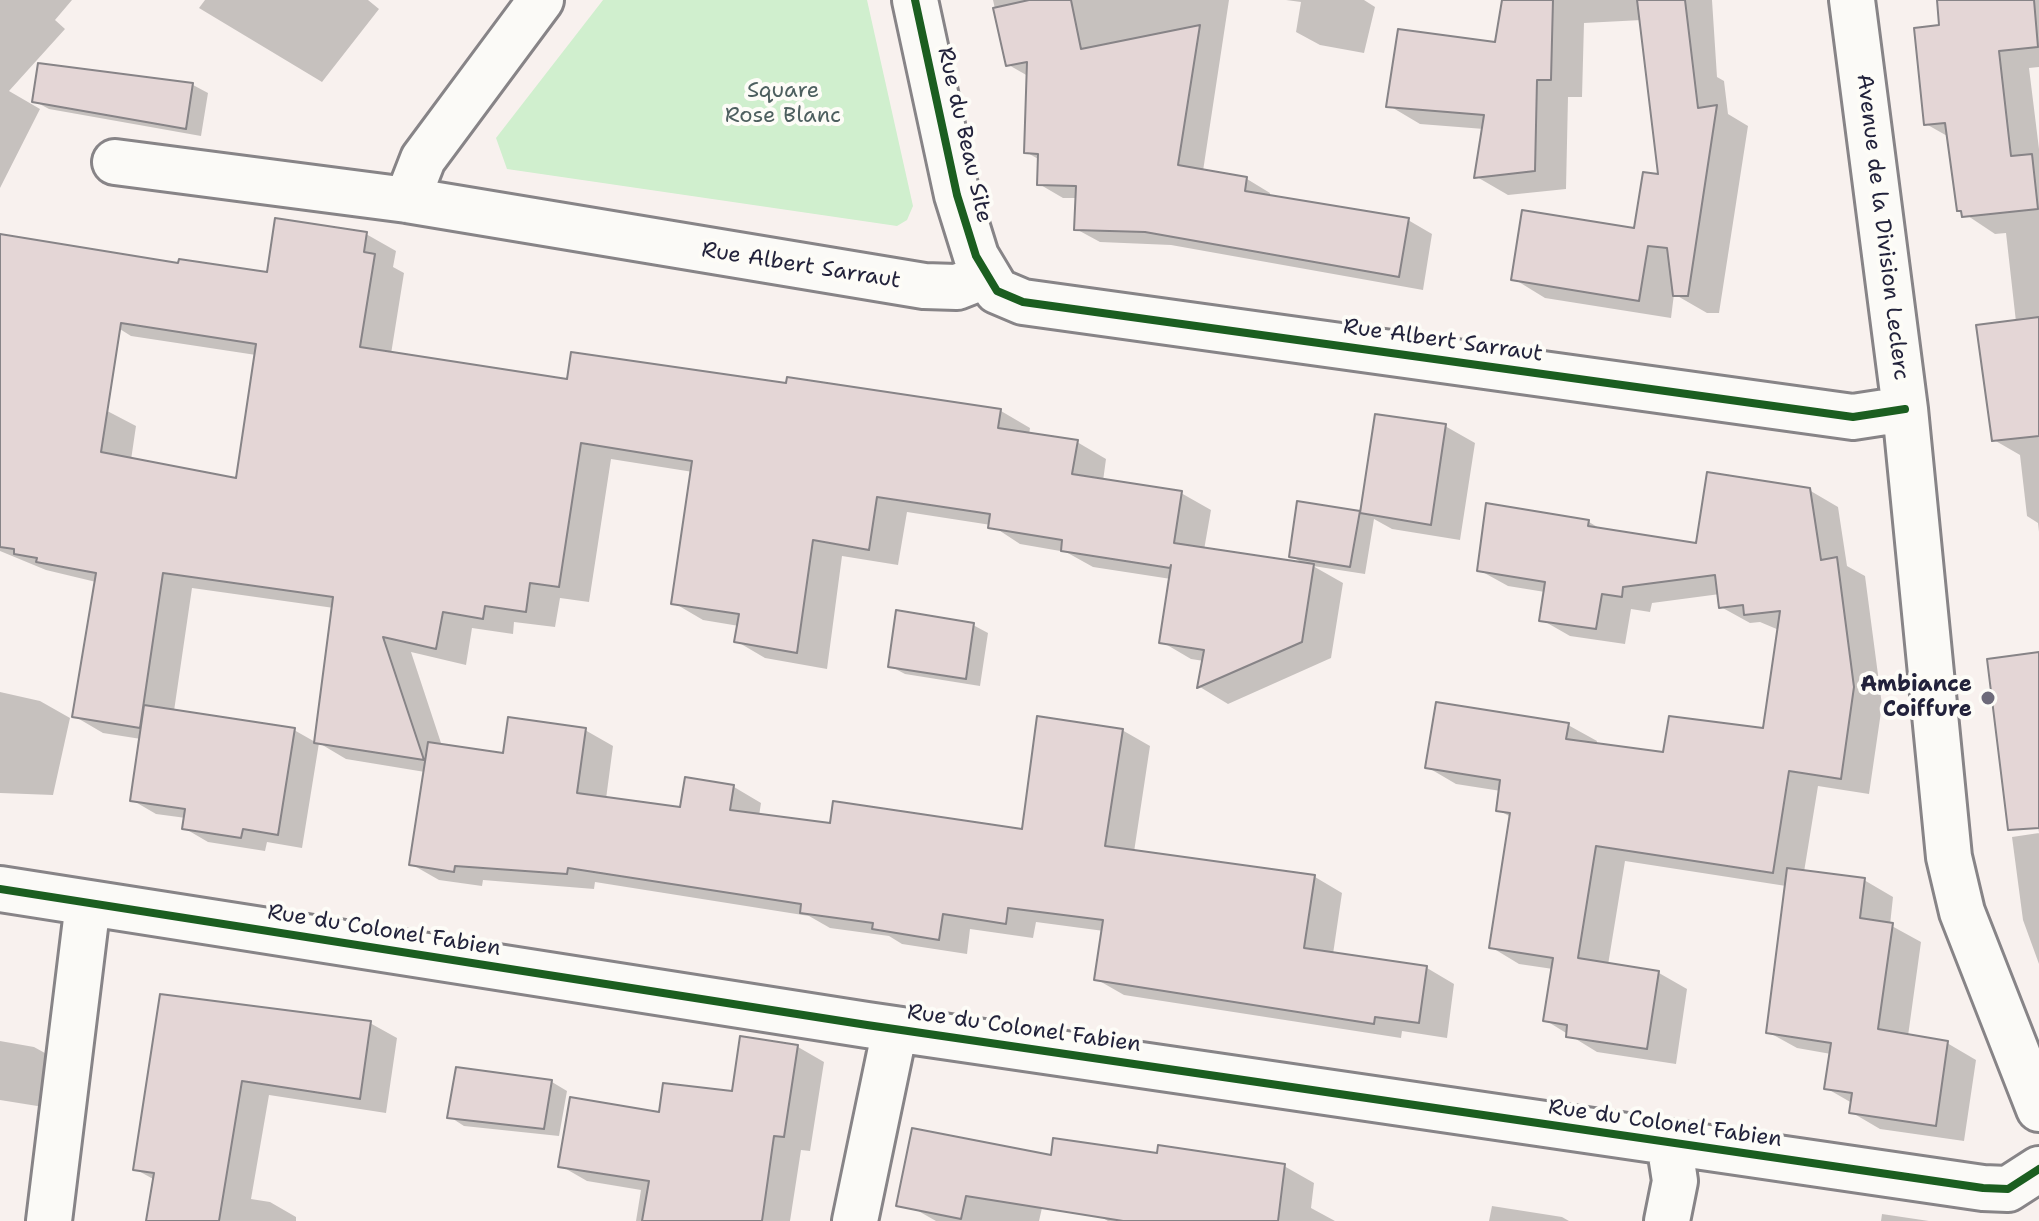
<!DOCTYPE html>
<style>
body{margin:0}
canvas{display:block;background:#f8f1ee}
</style>
<canvas width="2039" height="1221"></canvas>
<script>
const c = document.querySelector('canvas').getContext('2d');
c.lineJoin = 'round';
function paint(path, color) { c.fillStyle = color; c.fill(path, 'evenodd'); }
const shape = rows => new Path2D(rows.map(r => 'M' + r).join(''));
function stroke(path, color, width, dash) { c.strokeStyle = color; c.lineWidth = width; c.lineCap = dash ? 'butt' : 'round'; c.setLineDash(dash || []); c.stroke(path); }
function label(font, color, halo, rows, align = 'center') {
  c.font = font + ' "Shantell Sans",sans-serif'; c.lineWidth = 8; c.setLineDash([]); c.textBaseline = 'middle'; c.strokeStyle = halo; c.fillStyle = color; for (const [text, x, y, turn = 0] of rows) {
    c.save(); c.translate(x, y); c.rotate((+turn || 0) * Math.PI / 180); c.textAlign = isNaN(turn) ? turn : align; if (halo) c.strokeText(text, 0, 0); c.fillText(text, 0, 0); c.restore();
  }
}
const green = shape([
 [603,0,867,0,913,206,907,220,897,226,507,169,496,138]
]);
const shadow = shape([
 [0,0,72,0,55,20,65,29,9,91,40,109,0,188],
 [205,0,368,0,379,9,322,82,199,8],
 [993,0,1229,0,1203,171,1247,179,1270,193,1270,197,1408,220,1432,234,1423,290,1171,245,1100,242,1076,229,1078,198,1063,198,1039,184,1040,160,1026,152,1028,76,1007,64],
 [1286,0,1364,0,1375,7,1364,53,1320,45,1296,32,1301,2],
 [1504,0,1712,0,1717,77,1724,81,1728,114,1748,126,1719,313,1707,313,1674,294,1671,318,1545,298,1514,279,1636,230,1661,177,1642,20,1584,23,1582,97,1568,97,1566,189,1508,195,1477,177,1484,129,1420,124,1388,105,1497,44],
 [1939,0,2039,0,2039,67,2029,68,2039,149,2039,532,2038,523,2027,516,2020,455,1994,440,2016,322,2006,233,1995,234,1959,210,1949,137,1926,124,1942,27],
 [40,65,193,85,208,93,201,136,49,109,34,101],
 [366,234,396,251,393,267,404,273,391,354,568,381,788,386,789,380,1001,411,1030,428,1029,435,1077,442,1106,459,1103,481,1181,493,1211,510,1204,550,1306,565,1291,556,1359,513,1362,514,1377,416,1445,426,1475,443,1460,540,1392,529,1374,519,1365,574,1313,566,1343,583,1331,658,1228,704,1200,687,1204,661,1191,659,1162,642,1171,579,1093,567,1066,552,1020,544,991,525,907,512,898,565,842,556,827,669,765,658,736,641,739,626,703,620,674,603,693,472,611,459,589,602,560,598,555,627,514,622,513,634,472,628,466,665,411,652,442,746,505,755,585,730,613,746,606,799,682,809,687,779,734,787,761,803,759,816,831,826,1023,831,1122,730,1150,746,1134,852,1315,877,1342,893,1333,954,1427,968,1454,984,1447,1038,1402,1031,1401,1038,1124,995,1096,979,1104,931,1036,922,1033,938,970,929,967,954,902,944,889,936,830,928,809,916,595,882,594,889,483,880,482,886,439,880,411,864,425,772,346,759,319,743,302,848,267,842,265,851,208,842,184,828,186,818,156,814,132,800,141,739,103,733,74,716,96,582,46,570,0,551,0,355,136,426,131,460,238,480,256,355,131,336,0,254,0,236,180,265,268,274],
 [192,588,334,608,317,743,294,730,174,711],
 [1809,490,1838,507,1847,566,1865,576,1882,705,1869,794,1818,786,1804,872,1864,880,1893,897,1890,925,1921,942,1908,1036,1947,1043,1976,1060,1964,1141,1880,1129,1851,1112,1852,1103,1826,1088,1831,1054,1797,1048,1768,1032,1786,886,1625,861,1608,965,1659,973,1687,989,1676,1064,1597,1052,1545,1020,1553,969,1519,964,1491,947,1511,817,1498,810,1501,791,1456,784,1427,767,1568,725,1597,741,1596,745,1665,755,1765,731,1779,630,1760,622,1750,623,1721,607,1720,594,1652,603,1650,612,1631,609,1625,644,1570,636,1542,620,1545,592,1508,586,1479,570,1589,522,1604,531,1698,545],
 [973,625,988,633,980,686,905,674,890,666],
 [2039,654,2039,964,2023,920,2012,837,2039,833,2029,762],
 [0,692,40,701,70,718,53,795,0,793],
 [162,996,370,1023,397,1038,386,1113,269,1095,251,1199,270,1202,296,1217,296,1221,148,1221,155,1180,135,1169],
 [0,1041,34,1047,63,1063,56,1109,0,1100],
 [798,1047,824,1062,810,1151,801,1150,790,1221,636,1221,641,1190,587,1181,561,1166,661,1114,733,1093],
 [458,1069,552,1082,567,1091,559,1136,464,1126,450,1117],
 [1159,1155,1284,1166,1314,1183,1311,1208,1335,1221,1108,1221,1091,1211],
 [1051,1169,1039,1221,936,1221,913,1208],
 [1492,1206,1562,1217,1569,1221,1489,1221],
 [1882,1214,1929,1221,1881,1221]
]);
const building = shape([
 [1029,0,1071,0,1081,49,1200,25,1178,165,1247,177,1245,191,1409,218,1399,277,1145,232,1074,230,1076,186,1037,185,1038,154,1024,153,1027,62,1006,66,993,8,1029,0],
 [1502,0,1553,0,1551,80,1537,80,1535,171,1474,178,1484,115,1386,107,1398,29,1495,42,1502,0],
 [1637,0,1685,0,1698,108,1717,105,1688,296,1673,296,1667,248,1648,246,1639,301,1511,280,1522,210,1634,228,1643,172,1658,174,1637,0],
 [1937,0,2034,0,2038,47,1999,51,2011,156,2032,154,2038,209,1962,217,1961,211,1957,211,1945,123,1924,125,1914,28,1939,25,1937,0],
 [38,63,193,83,186,129,32,102,38,63],
 [275,218,367,232,364,252,375,254,360,347,567,379,571,352,786,383,787,377,1001,409,998,428,1078,440,1072,474,1182,491,1174,543,1314,564,1302,642,1197,688,1204,650,1159,643,1171,565,1170,568,1061,551,1062,540,988,528,990,514,877,497,869,550,813,540,797,653,734,642,739,614,671,604,692,461,581,443,559,587,530,583,526,612,485,606,483,619,443,612,436,649,383,637,424,760,314,743,333,597,163,573,140,728,72,717,96,573,36,562,37,558,14,554,14,549,0,547,0,234,178,263,179,259,267,272,275,218],
 [121,323,256,344,236,478,101,452,121,323],
 [2039,317,2039,436,1992,441,1976,325,2039,317],
 [1375,414,1446,424,1431,525,1360,513,1375,414],
 [1707,472,1810,488,1821,560,1837,557,1854,687,1841,779,1789,771,1773,873,1596,846,1578,958,1659,971,1647,1049,1566,1037,1567,1025,1543,1021,1553,958,1489,948,1510,813,1496,811,1500,780,1425,768,1436,702,1569,723,1566,739,1663,752,1669,716,1763,728,1780,611,1744,615,1743,605,1719,608,1715,575,1623,587,1622,597,1602,594,1596,629,1539,621,1545,582,1477,571,1486,503,1589,520,1588,526,1696,543,1707,472],
 [1297,501,1360,511,1350,567,1289,557,1297,501],
 [896,610,974,623,966,679,888,667,896,610],
 [2039,652,2039,828,2008,830,1987,659,2039,652],
 [144,705,295,728,278,835,243,829,241,838,182,829,185,809,130,801,144,705],
 [1037,716,1123,729,1105,846,1315,875,1304,948,1427,966,1419,1023,1375,1017,1374,1024,1094,980,1103,920,1008,908,1006,924,943,914,939,940,872,929,873,923,800,913,801,904,568,868,567,874,455,866,454,872,409,865,428,742,503,753,508,717,586,728,577,793,680,807,685,777,734,785,730,810,830,823,833,801,1022,829,1037,716],
 [1787,868,1865,878,1860,918,1893,923,1878,1029,1948,1041,1936,1126,1849,1113,1852,1093,1824,1089,1831,1043,1766,1033,1787,868],
 [160,994,371,1021,360,1099,242,1081,219,1221,146,1221,154,1173,133,1170,160,994],
 [740,1036,798,1045,784,1137,774,1136,762,1221,642,1221,649,1181,558,1167,570,1097,659,1112,663,1083,732,1091,740,1036],
 [456,1067,552,1080,544,1129,447,1118,456,1067],
 [912,1128,1051,1155,1053,1138,1157,1153,1158,1145,1285,1164,1278,1221,1123,1221,966,1196,961,1219,896,1206,912,1128]
]);
const minor = shape([
 [915,0,957,195,976,256,997,291,1023,302,1853,417,1905,409],
 [1852,0,1905,409,1949,857,1962,912,2039,1109],
 [115,162,407,200,924,286,957,287,985,276],
 [407,200,423,159,541,0],
 [0,889,867,1025,1983,1188,2008,1189,2039,1169],
 [49,1221,88,903],
 [855,1221,895,1029],
 [1667,1221,1675,1181,1669,1142]
]);
const cycleway = shape([
 [915,0,957,195,976,256,997,291,1023,302,1853,417,1905,409],
 [0,889,867,1025,1983,1188,2008,1189,2039,1169]
]);
const markers = [
 [1988,698,8,"#6d6a7a"]
];
const parkNames = [
 ["Square",783,91],
 ["Rose Blanc",783,116]
];
const streetNames = [
 ["Rue du Beau Site",964,135,77],
 ["Avenue de la Division Leclerc",1882,227,83],
 ["Rue Albert Sarraut",801,266,9],
 ["Rue Albert Sarraut",1443,341,8],
 ["Rue du Colonel Fabien",384,931,9],
 ["Rue du Colonel Fabien",1024,1029,8],
 ["Rue du Colonel Fabien",1665,1124,8]
];
const poiNames = [
 ["Ambiance",1972,685],
 ["Coiffure",1972,710]
];
paint(green, '#d0efce');
paint(shadow, '#0003');
paint(building, '#e4d6d6');
stroke(building, '#878487', 2);
stroke(minor, '#878487', 50);
stroke(minor, '#fbfaf7', 44);
stroke(cycleway, '#1b5e20', 8);
for (const [x, y, r, color] of markers) { const dot = new Path2D(); dot.arc(x, y, r, 0, 2 * Math.PI); c.fillStyle = color; c.fill(dot); stroke(dot, '#fdfcf7', 3); }
label('22px', '#4d5f5f', '#fdfcf7', parkNames);
label('22px', '#22223b', '#fdfcf7', streetNames);
label('bold 22px', '#22223b', '#fdfcf7', poiNames, 'right');
</script>
